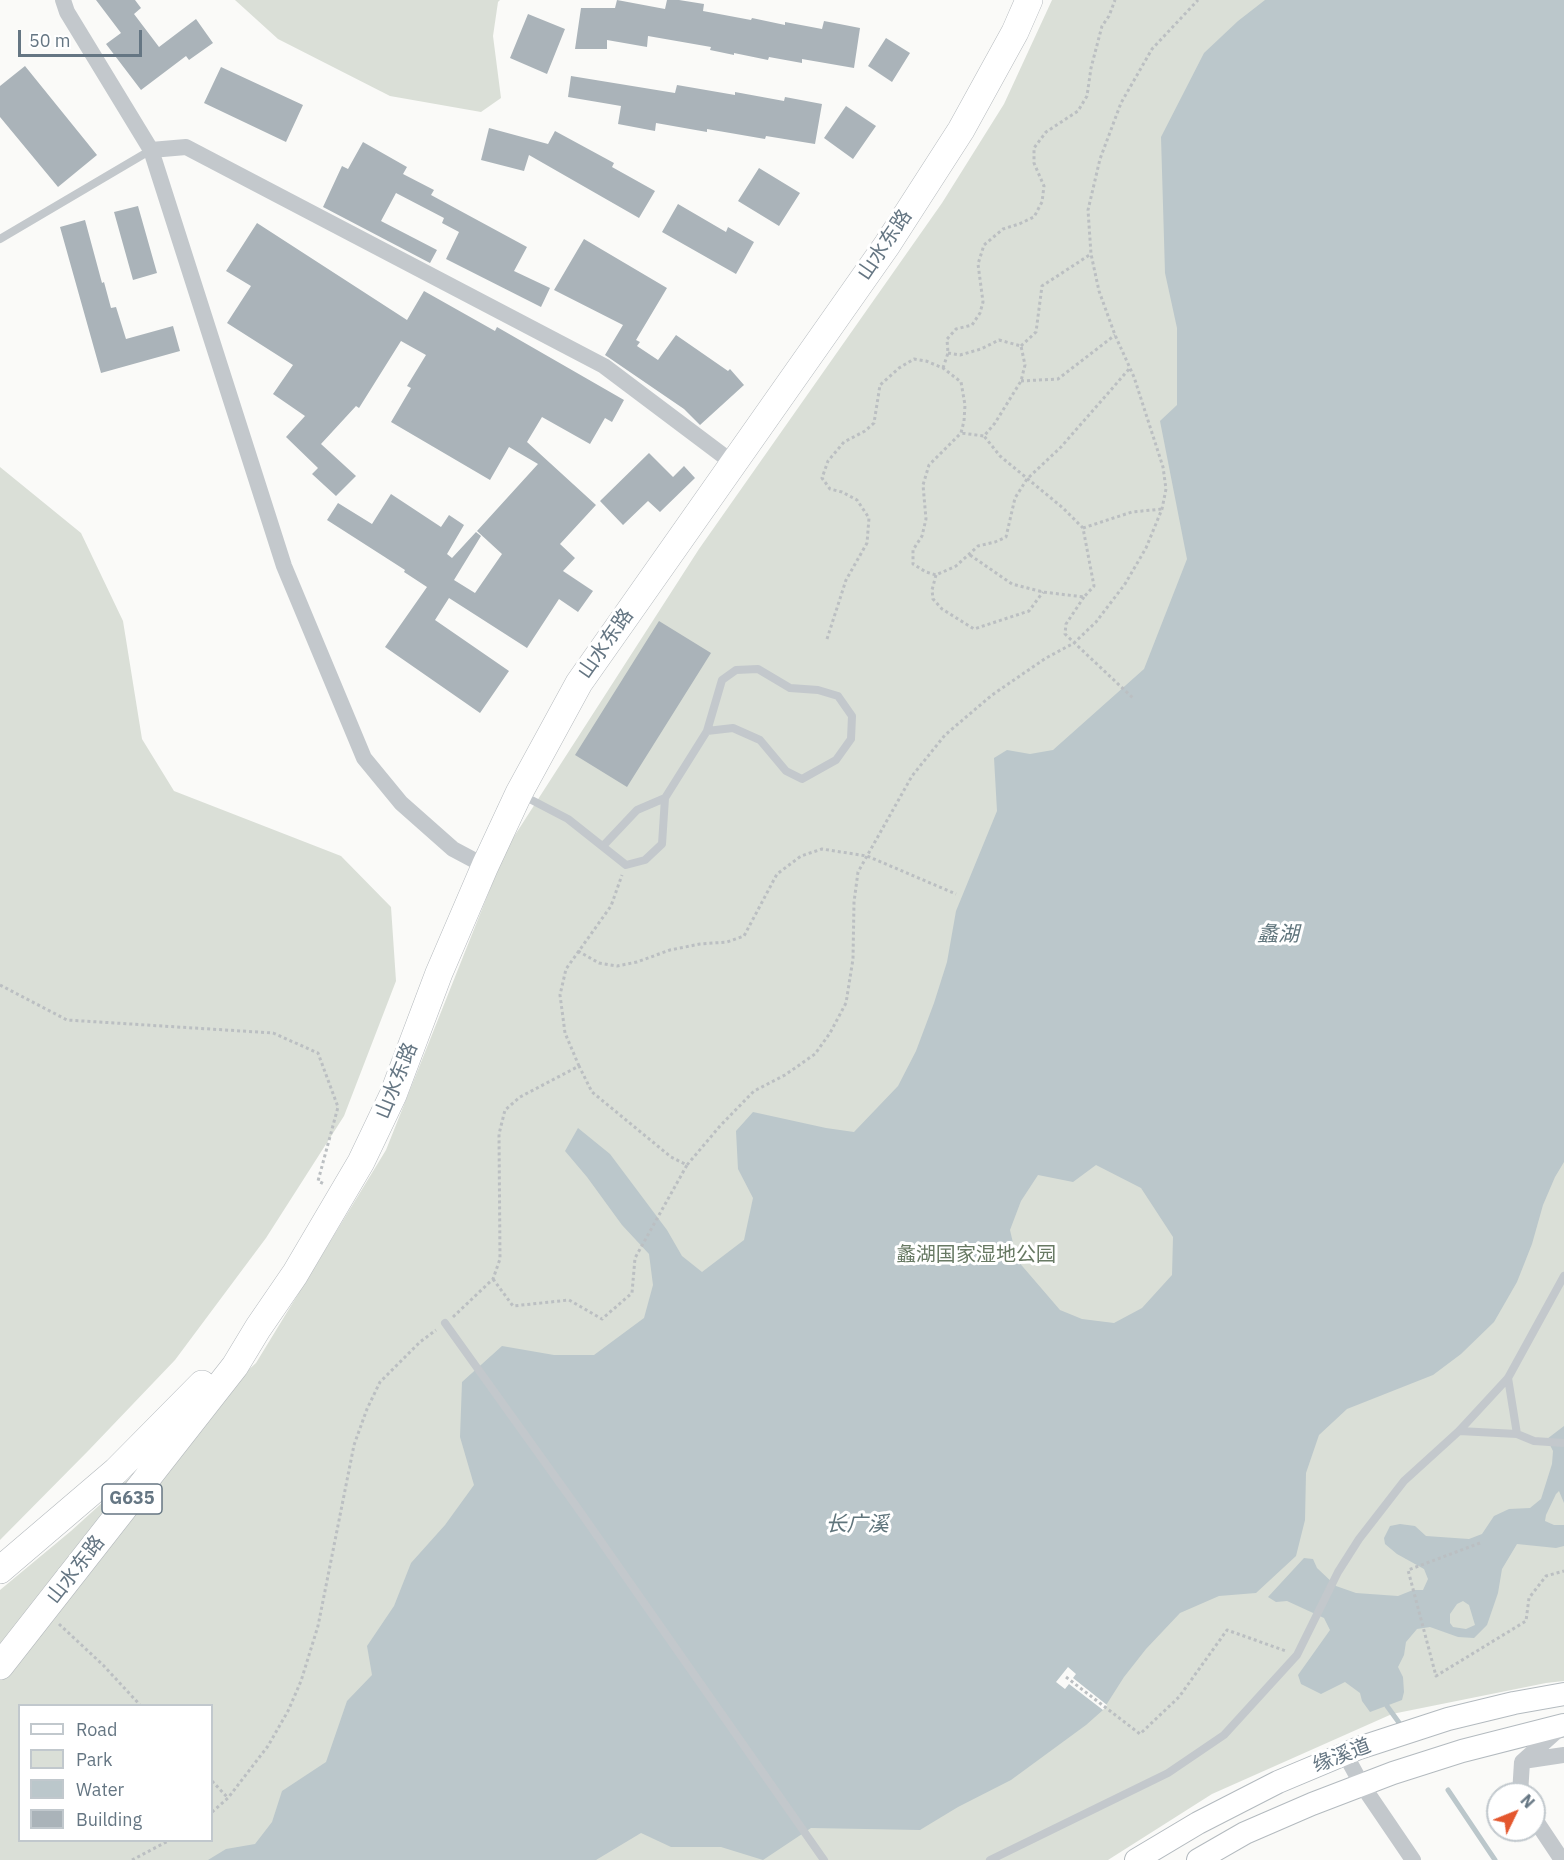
<!DOCTYPE html>
<meta charset="utf-8">
<style>
body{margin:0}
#map{position:relative;width:1564px;height:1860px;overflow:hidden;background:#fafaf8;font-family:"IBM Plex Sans",sans-serif}
canvas{display:block}
.legend{position:absolute;left:18px;top:1704px;width:195px;height:138px;box-sizing:border-box;background:#fff;border:2px solid #c1c8cd;margin:0;padding:8px 10px;list-style:none;font-size:18px;color:#657683}
.legend li{display:flex;align-items:center;gap:12px;height:30px}
.legend b{width:30px;border:2px solid #c1c8cd}
.north{position:absolute;left:1486px;top:1782px;width:60px;height:60px;box-sizing:border-box;background:#fff;border:2px solid #c1c8cd;border-radius:50%;rotate:47deg;font-size:16px;font-weight:700;line-height:24px;text-align:center;color:#657683}
.north::after{content:'';display:block;margin:auto;width:21px;height:27px;background:#e4572e;clip-path:polygon(50% 0,100% 100%,50% 72%,0 100%)}
.scale{position:absolute;left:18px;top:30px;width:124px;height:27px;box-sizing:border-box;border:3px solid #657683;border-top:0;padding-left:8px;font-size:18px;line-height:21px;white-space:nowrap;color:#657683;-webkit-text-stroke:4px #fff;paint-order:stroke}
</style>
<div id="map">
<canvas width="1564" height="1860"></canvas>
<ul class="legend">
<li><b style="height:8px;background:#fff"></b>Road</li>
<li><b style="height:16px;background:#dadfd7"></b>Park</li>
<li><b style="height:16px;background:#bbc7cb"></b>Water</li>
<li><b style="height:16px;background:#aab3b9"></b>Building</li>
</ul>
<div class="north">N</div>
<div class="scale">50 m</div>
</div>
<script>
const c = document.querySelector('canvas').getContext('2d');
c.lineJoin = 'round';
function paint(path, color) { c.fillStyle = color; c.fill(path, 'evenodd'); }
const shape = rows => new Path2D(rows.map(r => 'M' + r).join(''));
function stroke(path, color, width, dash) { c.strokeStyle = color; c.lineWidth = width; c.lineCap = dash ? 'butt' : 'round'; c.setLineDash(dash || []); c.stroke(path); }
function label(font, color, halo, rows, align = 'center') {
  c.font = font + ' "IBM Plex Sans","Noto Sans SC",sans-serif'; c.lineWidth = 6; c.setLineDash([]); c.textBaseline = 'middle'; c.strokeStyle = halo; c.fillStyle = color; for (const [text, x, y, turn = 0] of rows) {
    c.save(); c.translate(x, y); c.rotate((+turn || 0) * Math.PI / 180); c.textAlign = isNaN(turn) ? turn : align; if (halo) c.strokeText(text, 0, 0); c.fillText(text, 0, 0); c.restore();
  }
}
const green = shape([
 [235,0,500,0,498,2,493,36,501,98,481,112,390,96,278,39],
 [1052,0,1564,0,1564,1681,1546,1683,1392,1714,1212,1794,1108,1860,0,1860,0,1590,71,1531,256,1363,386,1150,506,849,699,549,942,203,1004,104],
 [20,1706,212,1706,212,1840,20,1840],
 [0,467,81,533,123,621,142,739,174,791,341,856,391,907,396,981,344,1116,266,1238,175,1360,89,1450,0,1540]
]);
const water = shape([
 [1265,0,1564,0,1564,1162,1555,1177,1543,1205,1532,1244,1517,1282,1494,1322,1461,1354,1433,1375,1347,1409,1319,1435,1306,1473,1305,1520,1296,1556,1256,1593,1219,1596,1180,1613,1146,1649,1124,1677,1103,1710,1086,1725,1011,1780,958,1807,920,1830,811,1828,763,1860,721,1847,671,1847,641,1833,596,1860,208,1860,226,1849,255,1844,272,1822,282,1791,326,1762,347,1701,372,1675,367,1646,394,1606,411,1563,445,1525,474,1485,460,1437,462,1382,502,1346,554,1355,594,1355,644,1318,653,1285,649,1254,622,1225,587,1177,565,1151,578,1128,610,1154,667,1230,682,1256,702,1272,744,1240,753,1198,738,1169,736,1131,753,1112,826,1128,854,1132,898,1086,916,1051,934,1003,947,962,956,911,997,811,994,758,1007,750,1030,754,1053,750,1144,669,1187,559,1160,421,1177,405,1177,328,1165,273,1161,137,1204,53,1238,21],
 [1096,1165,1141,1188,1173,1237,1172,1275,1142,1308,1114,1323,1082,1319,1060,1310,1017,1260,1010,1230,1021,1201,1038,1175,1073,1182],
 [1564,1426,1564,1503,1559,1491,1556,1494,1546,1515,1545,1521,1554,1525,1564,1525,1564,1546,1556,1548,1517,1544,1502,1569,1498,1593,1487,1625,1474,1638,1458,1637,1430,1627,1417,1629,1406,1642,1404,1655,1398,1667,1403,1677,1404,1692,1402,1700,1370,1712,1362,1701,1360,1693,1345,1682,1321,1694,1301,1684,1298,1675,1330,1630,1324,1618,1287,1601,1276,1602,1268,1597,1304,1558,1313,1559,1317,1568,1336,1586,1356,1593,1398,1596,1413,1590,1423,1590,1428,1579,1424,1569,1397,1554,1385,1544,1384,1538,1390,1526,1400,1524,1415,1526,1426,1536,1469,1539,1482,1534,1494,1516,1509,1509,1530,1508,1541,1499,1552,1464,1553,1451,1547,1439],
 [1463,1601,1469,1605,1475,1625,1466,1629,1453,1627,1450,1623,1450,1614,1457,1604]
]);
const pier = shape([
 [1068,1667,1076,1674,1073,1678,1107,1705,1103,1710,1069,1684,1065,1689,1056,1682]
]);
const stream = shape([
 [1387,1706,1400,1724],
 [1448,1790,1495,1860]
]);
const building = shape([
 [96,0,135,0,141,8,134,14,159,47,196,19,213,43,189,60,186,56,141,90,106,44,121,33],
 [617,0,665,9,667,0,679,0,704,4,703,11,751,20,752,18,785,25,785,22,822,29,824,21,860,28,854,68,802,59,802,63,769,57,768,60,734,53,734,55,710,50,711,47,648,36,647,47,607,40,607,49,575,49,581,8,615,8],
 [528,14,565,29,547,74,510,58],
 [886,38,910,53,892,82,868,66],
 [25,66,97,155,58,187,0,117,0,86],
 [221,67,303,105,286,142,204,103],
 [571,76,675,93,677,85,735,95,735,92,784,101,785,97,822,104,815,144,766,136,765,139,707,129,707,132,656,123,655,131,618,124,621,106,568,97],
 [846,106,876,126,853,159,824,138],
 [489,128,548,144,555,131,614,163,612,167,655,191,639,218,529,155,524,171,481,160],
 [363,142,407,167,403,174,434,190,431,195,527,247,514,271,550,288,541,307,446,259,459,232,442,223,444,218,396,193,381,221,437,250,430,263,323,207,342,166,348,169],
 [759,168,800,193,779,226,738,201],
 [678,204,726,232,728,227,754,242,736,274,662,232],
 [138,206,157,273,133,280,114,212],
 [85,220,102,283,104,282,111,308,116,307,126,339,173,326,180,351,101,373,60,227],
 [257,223,407,320,424,291,495,331,497,327,624,400,612,422,605,418,590,444,542,417,527,442,596,505,560,544,575,558,563,571,593,591,578,612,559,599,527,648,449,598,435,620,509,671,480,713,385,647,427,587,404,572,405,570,327,520,338,503,372,524,391,494,441,527,449,515,464,525,447,554,452,558,476,532,481,536,454,580,475,593,502,554,477,531,538,464,509,447,490,480,391,422,411,388,407,386,426,355,401,341,359,408,356,406,321,444,356,476,336,496,312,474,318,468,286,437,305,416,273,394,293,365,227,323,251,286,226,271],
 [584,239,667,288,636,340,640,342,637,346,658,360,676,335,728,371,730,369,744,385,700,425,684,409,605,355,623,325,554,290],
 [649,453,673,477,684,466,695,478,660,512,648,501,623,525,600,501],
 [659,621,711,653,627,787,575,755]
]);
const path = shape([
 [1021,346,1036,332,1042,286,1091,254],
 [948,353,960,355,981,349,999,340,1021,346,1025,365,1021,381,995,423,984,436,961,433],
 [943,368,948,353,947,339,956,329,972,325,980,313,983,302,978,264,984,245,1003,229,1019,224,1034,217,1042,202,1044,186,1034,163,1034,148,1046,132,1078,111,1087,96,1091,68,1102,26,1109,16,1115,0],
 [1021,381,1058,379,1115,335],
 [1083,528,1132,512,1162,509],
 [970,555,1012,584,1043,592,1084,597,1094,586,1083,528,1063,508,1000,456,984,436],
 [936,575,932,590,933,599,942,609,974,629,1029,611,1043,592],
 [1084,597,1066,624,1065,634,1134,699],
 [827,639,846,580,867,543,869,518,857,500,842,492,830,489,822,478,828,461,844,442,865,431,874,423,880,385,899,368,914,359,926,361,943,368,961,382,965,405,964,421,961,433,929,465,923,485,926,519,922,536,913,550,913,564,926,572,936,575,956,566,978,546,995,542,1006,537,1015,498,1027,479,1061,447,1130,368],
 [578,951,599,963,617,966,637,962,670,950,700,944,727,942,744,936,777,874,801,856,822,849,867,856,956,894],
 [0,985,67,1020,273,1033,318,1053,338,1107,318,1181,324,1184],
 [579,1066,565,1033,560,995,566,969,611,906,622,875],
 [493,1279,513,1306,569,1300,602,1319,632,1293,635,1258,687,1165],
 [453,1317,493,1279,500,1259,499,1134,505,1110,520,1097,579,1066,592,1092,671,1157,687,1165,720,1126,754,1091,785,1075,815,1054,830,1033,846,1003,853,959,854,902,858,872,912,776,945,735,992,695,1046,658,1074,643,1096,622,1125,584,1146,548,1162,509,1166,489,1163,467,1134,377,1115,335,1099,291,1091,254,1088,210,1100,159,1121,103,1152,49,1198,0],
 [1480,1543,1408,1570,1436,1676,1526,1621,1529,1598,1546,1576,1564,1571],
 [59,1624,103,1665,141,1706],
 [1066,1677,1140,1734,1179,1697,1227,1630,1286,1651],
 [212,1781,228,1798],
 [212,1812,228,1798,268,1746,288,1711,301,1681,318,1626,354,1445,367,1409,380,1382,420,1342,436,1330],
 [132,1860,170,1840]
]);
const service = shape([
 [0,239,151,150],
 [522,795,568,819,626,865,645,860,662,844,665,798,707,731,733,728,760,740,786,771,802,779,836,760,851,739,852,716,838,696,818,690,790,688,758,669,736,670,722,680,707,731],
 [603,846,637,810,665,798],
 [445,1323,579,1510,824,1860],
 [1508,1378,1517,1434],
 [1459,1431,1517,1434,1534,1441,1564,1443],
 [990,1860,1168,1773,1224,1735,1297,1655,1338,1572,1359,1539,1404,1481,1459,1431,1508,1378,1564,1276]
]);
const minor = shape([
 [63,0,67,12,151,150,284,566,364,758,401,803,453,849,485,866],
 [151,150,186,147,604,366,733,463],
 [1345,1754,1362,1785,1413,1860],
 [1523,1761,1564,1755],
 [1520,1794,1522,1762,1560,1728],
 [1534,1818,1562,1860]
]);
const secondary = shape([
 [1136,1860,1198,1823,1278,1782,1359,1748,1448,1719,1514,1703,1564,1694],
 [1198,1860,1245,1833,1312,1804,1393,1773,1462,1751,1564,1725]
]);
const trunk = shape([
 [0,1570,116,1471,202,1384],
 [0,1666,235,1366,258,1328,295,1274,361,1162,393,1095,439,973,485,866,519,793,579,683,887,245,961,130,1015,32,1029,0]
]);
const shields = [
 [132,1499,60]
];
const shieldNames = [
 ["G635",132,1499]
];
const streetNames = [
 ["山水东路",885,245,-56],
 ["山水东路",606,644,-55],
 ["山水东路",397,1081,-68],
 ["山水东路",76,1570,-52],
 ["缘溪道",1342,1756,-21]
];
const parkNames = [
 ["蠡湖国家湿地公园",976,1255]
];
const waterNames = [
 ["蠡湖",1278,935],
 ["长广溪",857,1525]
];
paint(green, '#dadfd7');
paint(water, '#bbc7cb');
paint(pier, '#fafaf8');
stroke(stream, '#bbc7cb', 5);
paint(building, '#aab3b9');
stroke(secondary, '#b3babf', 24);
stroke(trunk, '#b4b9bd', 28);
stroke(path, '#bbbfc2', 3, [3, 3]);
stroke(service, '#c3c8cc', 8);
stroke(minor, '#c3c8cc', 16);
stroke(secondary, '#fff', 22);
stroke(trunk, '#fff', 27);
for (const [x, y, w] of shields) { const box = new Path2D(); box.roundRect(x - w / 2, y - 15, w, 30, 4.5); c.fillStyle = '#fff'; c.fill(box); stroke(box, '#657683', 1.5); }
label('bold 18px', '#657683', null, shieldNames);
label('20px', '#657683', '#fff', streetNames);
label('20px', '#687a64', '#fff', parkNames);
label('italic 21px', '#60757c', '#fff', waterNames);
</script>
